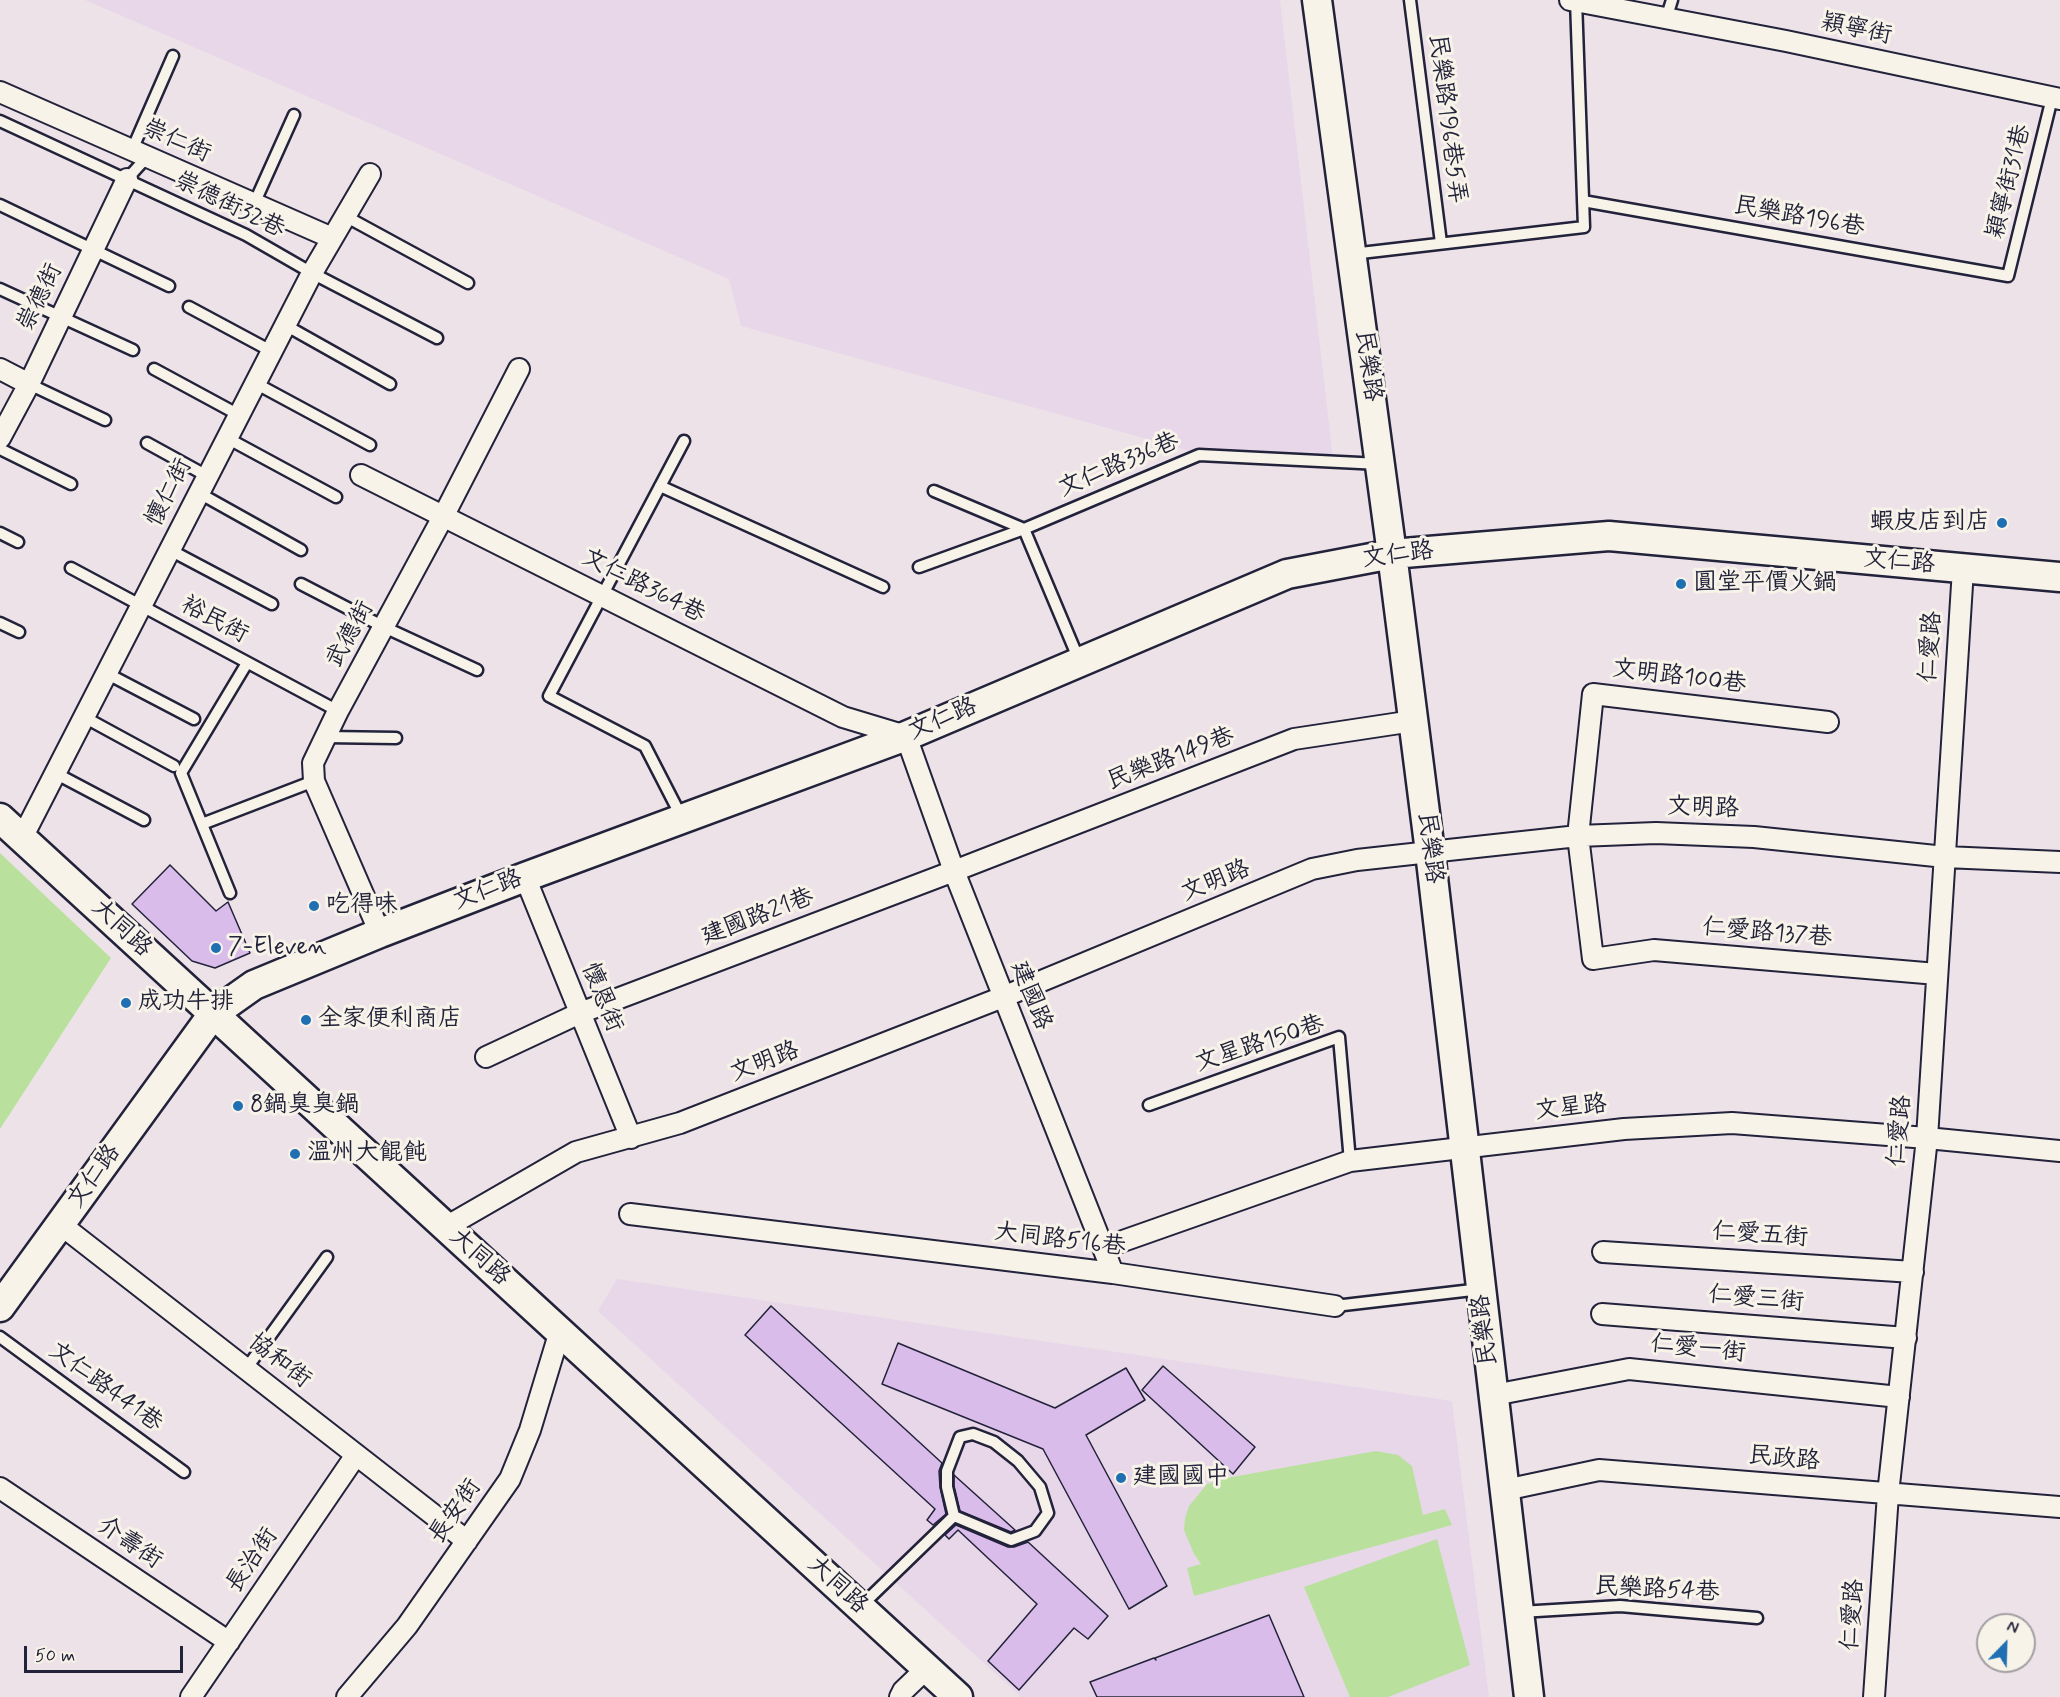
<!DOCTYPE html>
<meta charset="utf-8">
<style>
body{margin:0}
#map{position:relative;width:2060px;height:1697px;overflow:hidden;background:#eee2e9;font-family:Mynerve,sans-serif}
canvas{display:block}
.north{position:absolute;left:1976px;top:1613px;width:60px;height:60px;box-sizing:border-box;background:#f7f3e8;border:2px solid #a29fa3;border-radius:50%;rotate:23deg;font-size:16px;font-weight:700;line-height:24px;text-align:center;color:#22223b}
.north::after{content:'';display:block;margin:auto;width:21px;height:27px;background:#1f6fb2;clip-path:polygon(50% 0,100% 100%,50% 72%,0 100%)}
.scale{position:absolute;left:24px;top:1646px;width:159px;height:27px;box-sizing:border-box;border:3px solid #22223b;border-top:0;padding-left:8px;font-size:18px;line-height:21px;white-space:nowrap;color:#22223b;-webkit-text-stroke:4px #f7f3e8;paint-order:stroke}
</style>
<div id="map">
<canvas width="2060" height="1697"></canvas>
<div class="north">N</div>
<div class="scale">50 m</div>
</div>
<script>
const c = document.querySelector('canvas').getContext('2d');
c.lineJoin = 'round';
function paint(path, color) { c.fillStyle = color; c.fill(path, 'evenodd'); }
const shape = rows => new Path2D(rows.map(r => 'M' + r).join(''));
function stroke(path, color, width, dash) { c.strokeStyle = color; c.lineWidth = width; c.lineCap = dash ? 'butt' : 'round'; c.setLineDash(dash || []); c.stroke(path); }
function label(font, color, halo, rows, align = 'center') {
  c.font = font + ' Mynerve,"LXGW WenKai TC",sans-serif'; c.lineWidth = 6; c.setLineDash([]); c.textBaseline = 'middle'; c.strokeStyle = halo; c.fillStyle = color; for (const [text, x, y, turn = 0] of rows) {
    c.save(); c.translate(x, y); c.rotate((+turn || 0) * Math.PI / 180); c.textAlign = isNaN(turn) ? turn : align; if (halo) c.strokeText(text, 0, 0); c.fillText(text, 0, 0); c.restore();
  }
}
const built = shape([
 [85,0,1280,0,1334,467,1201,454,741,326,729,279],
 [617,1279,1452,1401,1489,1697,1021,1697,598,1311]
]);
const green = shape([
 [0,853,111,958,0,1129],
 [1376,1451,1398,1455,1412,1466,1423,1515,1445,1509,1452,1525,1194,1596,1187,1568,1201,1564,1194,1554,1184,1530,1185,1518,1189,1506,1207,1484,1221,1479],
 [1437,1539,1470,1665,1388,1697,1350,1697,1304,1587]
]);
const building = shape([
 [170,865,216,911,228,902,250,953,215,968,192,961,132,904,170,865],
 [771,1306,942,1463,939,1471,940,1487,946,1514,933,1525,927,1520,935,1509,745,1335,771,1306],
 [898,1343,1055,1408,1126,1368,1145,1400,1086,1435,1167,1586,1129,1609,1043,1449,882,1384,898,1343],
 [1163,1366,1255,1447,1233,1474,1142,1390,1163,1366],
 [954,1475,1015,1530,1011,1532,960,1511,954,1486,954,1475],
 [956,1525,1008,1547,1014,1547,1028,1542,1108,1616,1088,1639,1074,1628,1019,1690,988,1661,1037,1604,958,1530,949,1539,945,1535,956,1525],
 [1269,1615,1304,1697,1097,1697,1090,1682,1154,1658,1156,1660,1155,1658,1269,1615]
]);
const lane = shape([
 [1410,0,1441,243],
 [1666,19,1672,0],
 [0,121,246,235,312,273,437,338],
 [132,150,173,56],
 [127,179,147,157],
 [1583,201,2008,276,2052,98],
 [254,204,294,115],
 [0,205,169,286],
 [345,216,468,283],
 [1352,254,1584,227,1576,0],
 [0,289,133,350],
 [189,307,271,351],
 [285,325,390,384],
 [154,369,239,415],
 [255,383,370,445],
 [29,384,105,420],
 [227,438,336,497],
 [147,443,207,476],
 [0,449,71,484],
 [660,486,883,587],
 [934,491,1024,529,1079,660],
 [199,493,301,550],
 [0,533,18,542],
 [170,550,272,604],
 [919,567,1024,529,1199,455,1380,464],
 [71,568,338,711],
 [301,584,384,627,477,670],
 [0,623,19,632],
 [106,673,194,719],
 [84,717,174,766],
 [326,737,396,738],
 [55,773,144,820],
 [682,818,645,746,549,696,684,441],
 [202,824,314,781],
 [230,893,181,773,247,663],
 [1149,1105,1339,1037,1350,1161],
 [1335,1306,1481,1289],
 [0,1337,184,1472],
 [246,1369,327,1257],
 [860,1607,954,1516,1011,1540,1035,1531,1048,1513,1040,1487,1018,1461,994,1442,973,1434,960,1437,947,1471,947,1487,954,1516],
 [1520,1612,1620,1606,1757,1618]
]);
const street = shape([
 [1570,0,1786,41,2060,99],
 [0,92,332,238],
 [0,369,29,384],
 [0,438,29,384,127,179],
 [361,475,843,717,906,736,954,871,1113,1273],
 [1828,722,1593,694,1578,836,1593,959,1654,950,1937,974],
 [22,838,312,273,370,174],
 [525,877,631,1138],
 [380,933,314,781,313,763,338,711,444,515,519,369],
 [486,1057,580,1013,954,871,1294,739,1413,721],
 [630,1214,1113,1273,1335,1306],
 [60,1224,467,1541],
 [446,1227,576,1152,680,1123,1003,997,1312,869,1357,860,1430,852,1578,836,1656,833,1754,837,1945,857,2060,862],
 [1103,1248,1350,1161,1624,1129,1732,1123,1927,1138,2060,1151],
 [1603,1252,1913,1272],
 [1602,1314,1906,1338],
 [1494,1395,1629,1369,1899,1397],
 [0,1488,229,1642],
 [1505,1490,1599,1470,2060,1507],
 [191,1697,356,1455],
 [347,1697,407,1626,510,1479,530,1430,560,1331],
 [900,1697,903,1691,927,1668],
 [1874,1697,1888,1494,1927,1138,1963,569]
]);
const secondary = shape([
 [1317,0,1392,554,1430,852,1529,1697],
 [0,818,958,1697],
 [0,1307,213,1014,254,985,380,933,525,877,906,736,1287,574,1392,554,1609,536,2060,577]
]);
const markers = [
 [2002,523,6,"#1f6fb2"],
 [1681,584,6,"#1f6fb2"],
 [314,906,6,"#1f6fb2"],
 [216,948,6,"#1f6fb2"],
 [126,1003,6,"#1f6fb2"],
 [306,1020,6,"#1f6fb2"],
 [238,1106,6,"#1f6fb2"],
 [295,1154,6,"#1f6fb2"],
 [1121,1478,6,"#1f6fb2"]
];
const streetNames = [
 ["穎寧街",1856,30,12],
 ["民樂路196巷5弄",1446,119,83],
 ["崇仁街",176,142,24],
 ["穎寧街31巷",2010,182,-76],
 ["崇德街32巷",229,206,26],
 ["民樂路196巷",1799,218,10],
 ["崇德街",41,298,-64],
 ["民樂路",1367,366,82],
 ["文仁路336巷",1119,466,-23],
 ["懷仁街",170,493,-63],
 ["文仁路",1398,556,-7],
 ["文仁路",1899,563,5],
 ["文仁路364巷",643,587,27],
 ["裕民街",214,621,28],
 ["武德街",351,635,-61],
 ["仁愛路",1932,647,-86],
 ["文明路100巷",1679,678,7],
 ["文仁路",943,720,-23],
 ["民樂路149巷",1171,760,-21],
 ["文明路",1703,809,2],
 ["民樂路",1429,848,83],
 ["文明路",1216,882,-22],
 ["文仁路",488,891,-21],
 ["建國路21巷",758,918,-21],
 ["大同路",121,929,43],
 ["仁愛路137巷",1767,934,5],
 ["建國路",1030,996,68],
 ["懷恩街",601,998,68],
 ["文星路150巷",1260,1045,-18],
 ["文明路",765,1063,-21],
 ["文星路",1571,1109,-6],
 ["仁愛路",1901,1131,-85],
 ["文仁路",95,1177,-54],
 ["仁愛五街",1760,1236,4],
 ["大同路516巷",1060,1241,7],
 ["大同路",479,1258,42],
 ["仁愛三街",1756,1300,5],
 ["民樂路",1486,1330,-97],
 ["仁愛一街",1698,1350,6],
 ["協和街",279,1362,38],
 ["文仁路441巷",105,1388,36],
 ["民政路",1784,1460,5],
 ["長安街",456,1512,-55],
 ["介壽街",129,1544,34],
 ["長治街",253,1561,-56],
 ["大同路",837,1586,43],
 ["民樂路54巷",1657,1591,3],
 ["仁愛路",1854,1615,-86]
];
const poiNames = [
 ["蝦皮店到店",1990,523,"right"],
 ["圓堂平價火鍋",1693,584],
 ["吃得味",326,906],
 ["7-Eleven",228,948],
 ["成功牛排",138,1003],
 ["全家便利商店",318,1020],
 ["8鍋臭臭鍋",250,1106],
 ["溫州大餛飩",307,1154],
 ["建國國中",1133,1478]
];
paint(built, '#e8d7e9');
paint(green, '#b9e19d');
paint(building, '#dabcea');
stroke(building, '#22223b', 1.5);
stroke(lane, '#22223b', 15);
stroke(street, '#22223b', 24);
stroke(secondary, '#22223b', 33);
stroke(lane, '#f7f3e8', 10);
stroke(street, '#f7f3e8', 20);
stroke(secondary, '#f7f3e8', 28);
for (const [x, y, r, color] of markers) { const dot = new Path2D(); dot.arc(x, y, r, 0, 2 * Math.PI); c.fillStyle = color; c.fill(dot); stroke(dot, '#f7f3e8', 2); }
label('24px', '#22223b', '#f7f3e8', streetNames);
label('24px', '#22223b', '#f7f3e8', poiNames, 'left');
</script>
